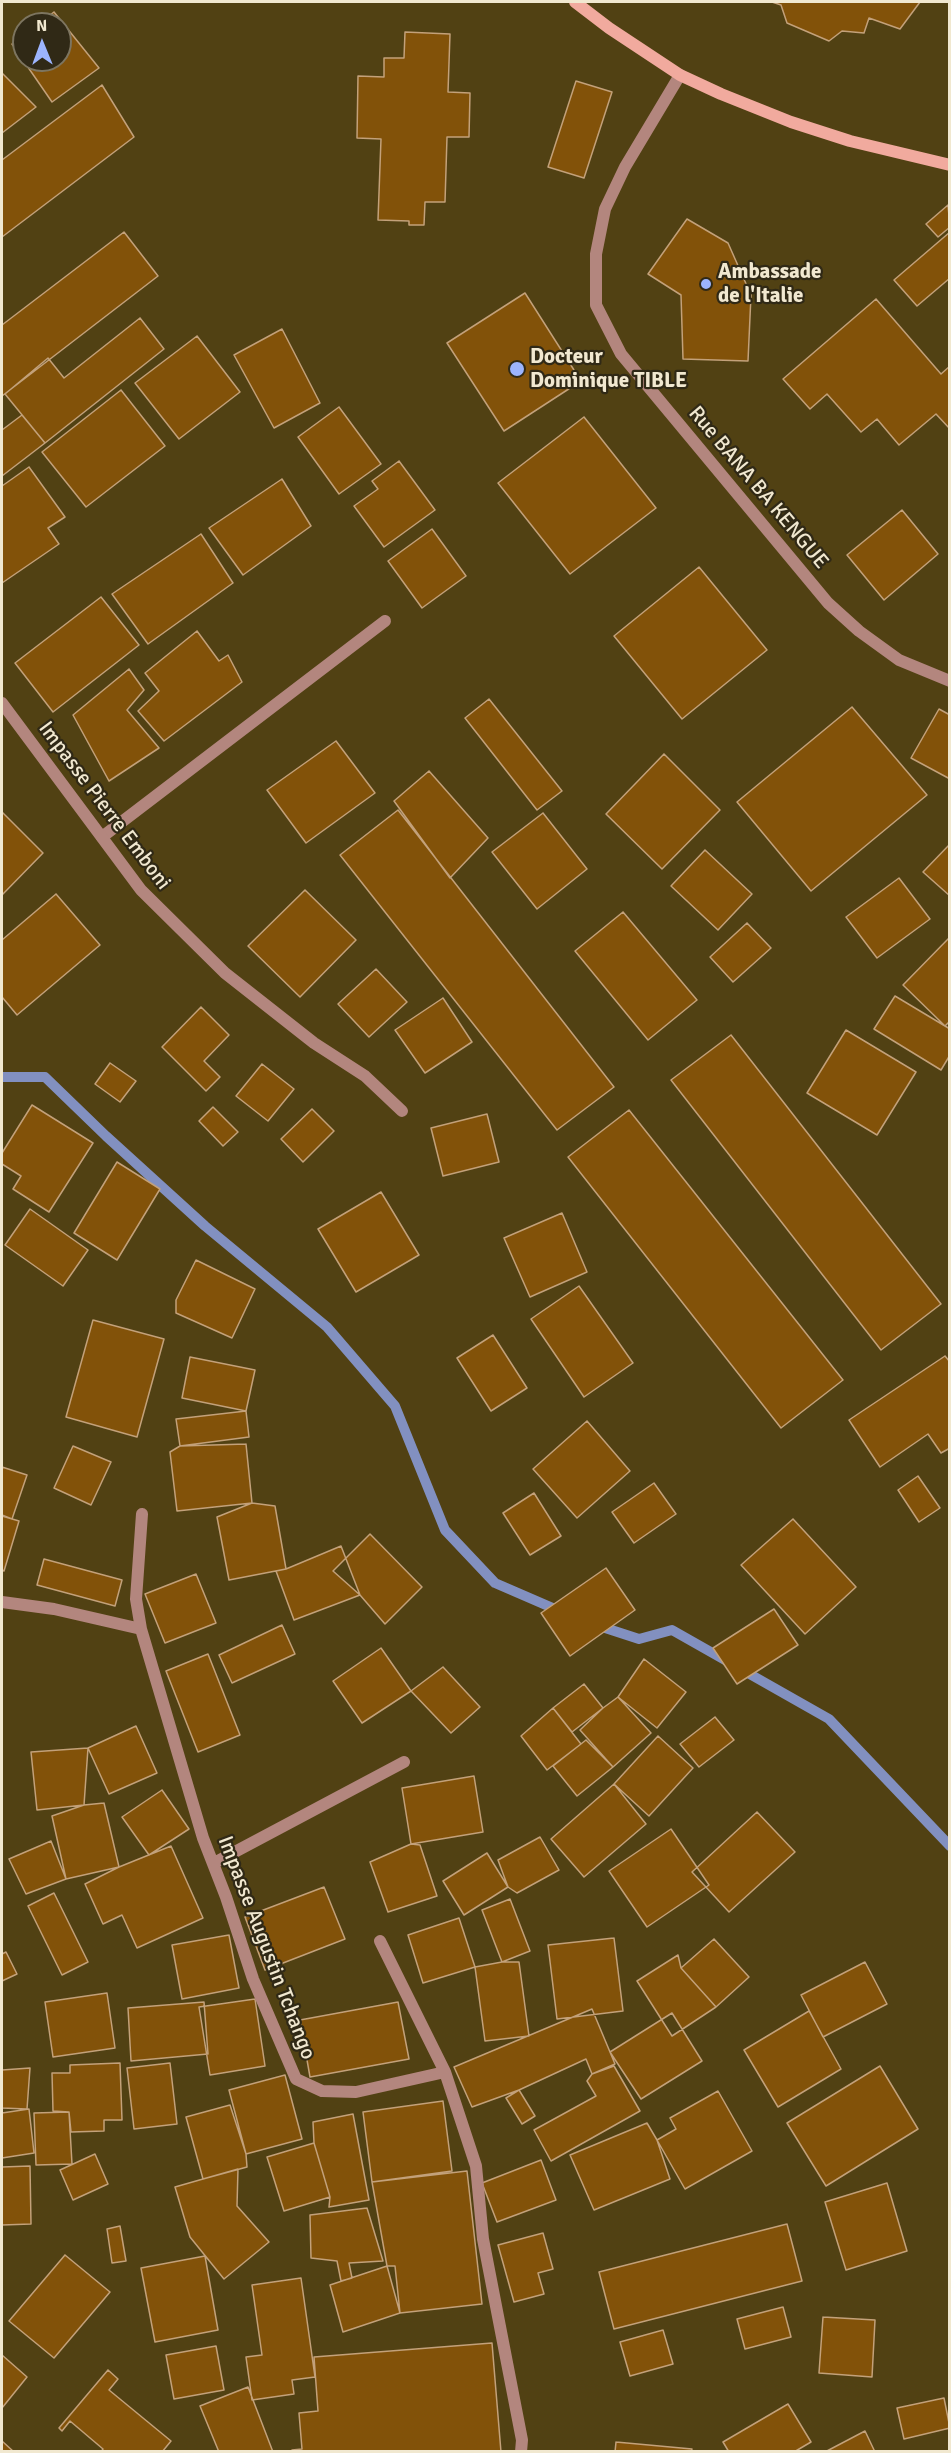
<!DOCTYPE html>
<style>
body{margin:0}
#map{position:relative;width:951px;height:2453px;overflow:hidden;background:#514113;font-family:Signika,sans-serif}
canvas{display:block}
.frame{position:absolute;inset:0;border:3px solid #f1e8d0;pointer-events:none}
.north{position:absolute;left:12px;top:12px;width:60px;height:60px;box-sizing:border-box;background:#302916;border:2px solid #7d7560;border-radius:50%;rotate:359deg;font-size:16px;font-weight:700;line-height:24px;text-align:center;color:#f1e8d0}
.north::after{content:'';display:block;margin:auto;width:21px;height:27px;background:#9cb4fd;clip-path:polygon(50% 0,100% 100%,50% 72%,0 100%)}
</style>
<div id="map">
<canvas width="951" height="2453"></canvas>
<div class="frame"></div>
<div class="north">N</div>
</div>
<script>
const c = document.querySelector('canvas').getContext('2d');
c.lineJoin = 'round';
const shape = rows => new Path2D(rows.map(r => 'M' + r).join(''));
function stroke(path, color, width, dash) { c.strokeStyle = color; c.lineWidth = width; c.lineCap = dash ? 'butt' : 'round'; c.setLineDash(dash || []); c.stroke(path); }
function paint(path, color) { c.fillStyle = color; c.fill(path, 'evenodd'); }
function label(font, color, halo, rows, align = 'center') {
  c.font = font + ' Signika,sans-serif'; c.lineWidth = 4.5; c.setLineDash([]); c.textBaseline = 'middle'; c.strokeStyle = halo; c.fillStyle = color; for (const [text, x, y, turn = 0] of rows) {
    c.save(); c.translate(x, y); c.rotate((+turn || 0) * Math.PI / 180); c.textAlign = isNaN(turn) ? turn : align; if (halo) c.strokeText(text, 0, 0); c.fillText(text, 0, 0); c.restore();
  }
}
const stream = shape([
 [2,1077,45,1077,106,1136,205,1226,327,1327,395,1406,445,1530,495,1583,562,1612],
 [596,1625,639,1639,672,1630,829,1719,950,1846]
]);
const building = shape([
 [772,2,920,2,900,29,869,18,864,33,842,31,829,41,787,23,781,5,772,2],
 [54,12,99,68,52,102,12,44,24,35,24,60,60,60,60,24,38,24,54,12],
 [405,32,450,34,448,92,470,93,469,137,447,137,445,202,425,202,424,225,409,225,409,221,378,220,381,139,357,138,358,76,384,77,384,58,404,58,405,32],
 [2,73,36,107,2,133,2,73],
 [576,81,612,92,584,178,548,167,576,81],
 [102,85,134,137,2,237,2,160,102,85],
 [948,205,950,227,938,237,926,224,948,205],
 [687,219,728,243,751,295,748,361,683,359,681,295,648,274,687,219],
 [124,232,158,276,2,396,2,325,124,232],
 [950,232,950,278,917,306,894,280,950,232],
 [525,293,581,381,504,431,447,343,525,293],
 [876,299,941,374,950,366,950,429,936,414,899,445,877,419,861,432,827,394,810,409,783,379,876,299],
 [140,318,164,349,45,443,5,394,48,358,64,378,140,318],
 [282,329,320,403,274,428,234,355,282,329],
 [197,336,240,392,179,439,135,383,197,336],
 [121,390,165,446,86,507,42,452,121,390],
 [339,407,381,464,339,494,298,437,339,407],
 [22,415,45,443,2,476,2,430,22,415],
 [584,417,656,508,570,574,498,483,584,417],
 [399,461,435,510,384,547,354,506,378,489,372,481,399,461],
 [29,467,65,517,48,528,59,544,2,583,2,486,29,467],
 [282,479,311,526,243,575,209,528,282,479],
 [902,510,938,554,884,600,847,555,902,510],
 [432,529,466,576,422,608,388,561,432,529],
 [201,534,233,583,148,644,112,594,201,534],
 [699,567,767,650,682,719,614,636,699,567],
 [101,597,139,645,53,712,15,663,101,597],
 [197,631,219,661,228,655,242,682,164,741,138,711,159,691,145,673,197,631],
 [129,669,144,690,127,710,159,748,109,781,73,715,129,669],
 [489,699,562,791,537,810,465,718,489,699],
 [852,707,927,795,811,891,737,802,852,707],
 [939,709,950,715,950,779,911,758,939,709],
 [336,741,375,793,306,843,267,790,336,741],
 [664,754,720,810,662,869,606,814,664,754],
 [429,771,488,838,450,878,394,801,429,771],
 [398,810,614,1087,557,1130,340,855,398,810],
 [2,812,43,853,2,895,2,812],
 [543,813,587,869,537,909,492,852,543,813],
 [950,844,950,896,923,872,950,844],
 [705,850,752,894,718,930,671,886,705,850],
 [899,878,930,919,877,958,846,917,899,878],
 [305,890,356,940,300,997,248,946,305,890],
 [56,894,100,945,17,1015,2,997,2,940,56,894],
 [623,912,697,1000,648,1040,575,951,623,912],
 [747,923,771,948,733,982,710,957,747,923],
 [949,938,950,1021,945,1026,903,985,949,938],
 [376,969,407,1002,369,1037,338,1004,376,969],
 [895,996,950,1029,950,1055,941,1070,874,1029,895,996],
 [443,998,472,1042,425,1073,395,1030,443,998],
 [201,1007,229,1035,204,1061,220,1077,206,1091,162,1047,201,1007],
 [846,1030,916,1072,877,1135,807,1093,846,1030],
 [731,1035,941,1304,881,1350,671,1080,731,1035],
 [110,1063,136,1081,120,1102,95,1084,110,1063],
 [262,1064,294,1089,268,1121,236,1096,262,1064],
 [32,1105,93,1143,49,1212,13,1189,21,1176,2,1164,2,1153,32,1105],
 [213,1107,238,1132,223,1146,199,1121,213,1107],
 [312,1109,334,1131,303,1162,281,1139,312,1109],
 [629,1110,843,1380,781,1428,568,1157,629,1110],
 [487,1114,499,1162,443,1176,431,1128,487,1114],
 [117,1162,160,1189,117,1260,74,1233,117,1162],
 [381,1192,419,1255,356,1292,318,1229,381,1192],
 [30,1209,88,1250,63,1286,5,1245,30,1209],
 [562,1213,587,1272,530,1297,504,1238,562,1213],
 [196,1260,255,1289,232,1338,176,1313,176,1300,196,1260],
 [579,1286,633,1363,584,1397,531,1319,579,1286],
 [93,1320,164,1339,137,1437,66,1417,93,1320],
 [493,1335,527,1388,491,1411,457,1358,493,1335],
 [945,1356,950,1362,950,1448,941,1453,928,1434,880,1467,849,1420,945,1356],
 [190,1357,255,1370,246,1411,182,1398,190,1357],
 [246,1411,249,1437,180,1446,176,1419,246,1411],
 [587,1421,630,1471,577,1518,533,1469,587,1421],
 [246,1444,252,1503,177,1511,170,1452,180,1446,246,1444],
 [73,1446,111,1462,91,1505,54,1488,73,1446],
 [2,1467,27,1475,12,1519,2,1515,2,1467],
 [918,1476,940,1508,919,1522,898,1490,918,1476],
 [654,1483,676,1514,634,1543,612,1512,654,1483],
 [534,1493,561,1536,530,1555,503,1513,534,1493],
 [252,1503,275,1506,286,1569,229,1580,217,1517,252,1503],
 [2,1516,19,1521,4,1571,2,1570,2,1516],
 [793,1519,856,1587,805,1634,741,1565,793,1519],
 [370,1534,422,1587,385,1624,360,1595,333,1571,370,1534],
 [341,1546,360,1595,294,1620,276,1571,286,1569,341,1546],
 [44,1559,122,1580,115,1606,37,1585,44,1559],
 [606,1568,635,1610,570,1656,541,1613,606,1568],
 [196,1574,216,1623,165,1643,145,1594,196,1574],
 [774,1609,798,1645,737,1684,713,1648,774,1609],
 [282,1625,295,1654,232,1683,219,1655,282,1625],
 [381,1648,411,1691,362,1723,333,1681,381,1648],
 [208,1654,240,1735,198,1752,166,1671,208,1654],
 [644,1659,686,1692,657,1728,618,1697,644,1659],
 [443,1667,480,1707,451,1733,411,1691,443,1667],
 [584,1684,603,1708,572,1732,553,1708,584,1684],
 [618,1697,651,1733,613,1767,580,1730,603,1708,618,1697],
 [553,1708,581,1744,547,1770,521,1736,553,1708],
 [715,1717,734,1740,699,1767,680,1744,715,1717],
 [136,1726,157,1773,109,1794,88,1748,136,1726],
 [658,1736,693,1768,649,1816,614,1784,658,1736],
 [586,1740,613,1767,577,1796,553,1766,586,1740],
 [88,1748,84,1805,37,1810,31,1752,88,1748],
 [474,1776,483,1832,411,1844,402,1788,474,1776],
 [614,1784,646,1824,584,1877,551,1839,614,1784],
 [162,1790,189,1829,149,1855,122,1817,162,1790],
 [104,1803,119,1867,66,1879,52,1816,84,1805,104,1803],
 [757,1812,795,1852,729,1912,692,1872,757,1812],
 [671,1829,709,1885,647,1927,609,1871,671,1829],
 [540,1837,559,1870,517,1893,508,1887,498,1860,540,1837],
 [51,1841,66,1879,26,1894,9,1859,51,1841],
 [411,1844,420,1845,437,1896,388,1912,370,1862,411,1844],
 [171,1846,203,1918,137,1948,122,1915,103,1924,85,1884,119,1867,171,1846],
 [487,1853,508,1887,464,1915,443,1881,487,1853],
 [324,1887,345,1939,265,1970,245,1917,324,1887],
 [54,1893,88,1962,62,1975,28,1906,54,1893],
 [510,1899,530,1951,502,1962,482,1910,510,1899],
 [459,1918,475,1967,423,1983,408,1935,459,1918],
 [229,1935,239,1988,182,1999,172,1945,229,1935],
 [614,1938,623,2011,557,2019,548,1945,614,1938],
 [714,1939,749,1977,716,2007,681,1968,714,1939],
 [6,1952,17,1974,2,1981,2,1954,6,1952],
 [678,1955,681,1968,716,2007,672,2036,637,1981,678,1955],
 [502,1962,519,1962,529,2036,485,2041,475,1967,502,1962],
 [865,1962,887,2004,823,2037,801,1995,865,1962],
 [107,1993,115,2048,53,2057,45,2002,107,1993],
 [255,1999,265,2066,210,2075,199,2007,255,1999],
 [204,2002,208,2054,131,2061,128,2008,204,2002],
 [398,2002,409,2059,310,2077,300,2020,398,2002],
 [592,2009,615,2064,592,2074,586,2059,519,2090,472,2107,454,2067,592,2009],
 [809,2011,841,2069,778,2107,744,2050,809,2011],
 [672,2013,702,2061,641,2099,610,2052,672,2013],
 [120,2063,122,2120,104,2120,104,2131,71,2132,69,2112,53,2111,52,2073,70,2073,70,2065,120,2063],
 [170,2063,177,2124,134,2129,127,2068,170,2063],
 [614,2066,640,2111,551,2161,534,2130,596,2096,587,2081,592,2074,614,2066],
 [880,2066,918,2129,826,2186,787,2123,880,2066],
 [30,2068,27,2109,2,2108,2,2070,30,2068],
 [285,2075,302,2139,246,2154,229,2090,285,2075],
 [519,2090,535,2116,522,2124,506,2098,519,2090],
 [718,2091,752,2151,685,2189,657,2140,676,2129,670,2118,718,2091],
 [443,2101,452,2171,372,2182,363,2112,443,2101],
 [230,2105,246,2154,247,2167,203,2179,186,2117,230,2105],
 [29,2109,34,2153,2,2158,2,2113,29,2109],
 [69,2112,72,2164,36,2165,34,2113,69,2112],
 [353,2114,369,2200,329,2207,330,2197,314,2143,313,2122,353,2114],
 [647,2123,657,2140,670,2179,594,2210,570,2155,647,2123],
 [314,2143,330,2197,284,2211,267,2157,314,2143],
 [95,2154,108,2184,73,2200,60,2170,95,2154],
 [541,2160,556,2200,497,2222,482,2183,541,2160],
 [30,2166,31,2224,2,2225,2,2167,30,2166],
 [238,2169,237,2206,269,2242,224,2279,190,2237,175,2187,238,2169],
 [467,2171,482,2304,400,2313,395,2266,387,2266,372,2182,467,2171],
 [887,2183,907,2251,846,2270,825,2202,887,2183],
 [367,2208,383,2261,349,2263,352,2278,341,2281,337,2261,311,2258,310,2215,367,2208],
 [787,2224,802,2281,614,2329,599,2272,787,2224],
 [120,2226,126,2261,112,2263,107,2229,120,2226],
 [543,2233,553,2269,538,2273,544,2294,514,2302,498,2245,543,2233],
 [65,2255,110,2292,54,2358,9,2321,65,2255],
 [205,2256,218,2330,155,2342,141,2268,205,2256],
 [387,2266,400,2313,343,2332,330,2285,387,2266],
 [301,2278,315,2377,292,2380,294,2394,252,2400,246,2357,262,2355,252,2285,301,2278],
 [783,2307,791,2337,745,2349,737,2319,783,2307],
 [823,2317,875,2320,872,2377,819,2373,823,2317],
 [663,2330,673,2364,630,2376,620,2342,663,2330],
 [492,2343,501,2452,292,2452,292,2450,302,2449,299,2413,318,2411,314,2357,492,2343],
 [216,2346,224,2390,174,2399,166,2355,216,2346],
 [2,2355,27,2377,2,2408,2,2355],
 [108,2370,118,2379,109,2390,171,2441,162,2452,101,2452,103,2449,70,2421,62,2431,59,2428,108,2370],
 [248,2387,273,2452,219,2452,200,2406,248,2387],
 [944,2398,950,2428,904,2439,897,2408,944,2398],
 [788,2404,811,2442,794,2452,729,2452,723,2442,788,2404],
 [865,2431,875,2452,825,2452,865,2431],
 [2,2441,14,2452,2,2452,2,2441],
 [616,2442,692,2449,691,2452,615,2452,616,2442]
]);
const service = shape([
 [102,837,385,621]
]);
const minor = shape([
 [680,75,625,167,605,209,596,254,596,305,621,354,828,603,859,631,899,660,950,681],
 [2,703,141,890,225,973,314,1043,365,1076,402,1111],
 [142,1514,136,1599,141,1629,203,1838,226,1897,253,1979,296,2079,322,2091,356,2092,445,2072,476,2166,483,2239,522,2440,521,2452],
 [2,1602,54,1609,141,1629],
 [214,1863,404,1762],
 [380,1941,445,2072]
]);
const secondary = shape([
 [575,2,609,28,680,75,721,94,791,122,850,141,950,165]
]);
const markers = [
 [706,284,6,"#9cb4fd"],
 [517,369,8,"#9cb4fd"]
];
const poiNames = [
 ["Ambassade",718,272],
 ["de l'Italie",718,296],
 ["Docteur",530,357],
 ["Dominique TIBLE",530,381]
];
const streetNames = [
 ["Rue BANA BA KENGUE",758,488,50],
 ["Impasse Pierre Emboni",104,806,53],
 ["Impasse Augustin Tchango",266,1948,69]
];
stroke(stream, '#8290c0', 10);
paint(building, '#825209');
stroke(building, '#c3a17a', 1.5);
stroke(service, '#b3867e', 12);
stroke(minor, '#b3867e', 12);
stroke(secondary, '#f1aa9e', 12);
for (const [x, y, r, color] of markers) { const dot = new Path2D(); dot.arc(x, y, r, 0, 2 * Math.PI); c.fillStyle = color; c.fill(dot); stroke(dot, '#302916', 2); }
label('bold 21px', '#f1e8d0', '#302916', poiNames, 'left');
label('21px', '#f1e8d0', '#302916', streetNames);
</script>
